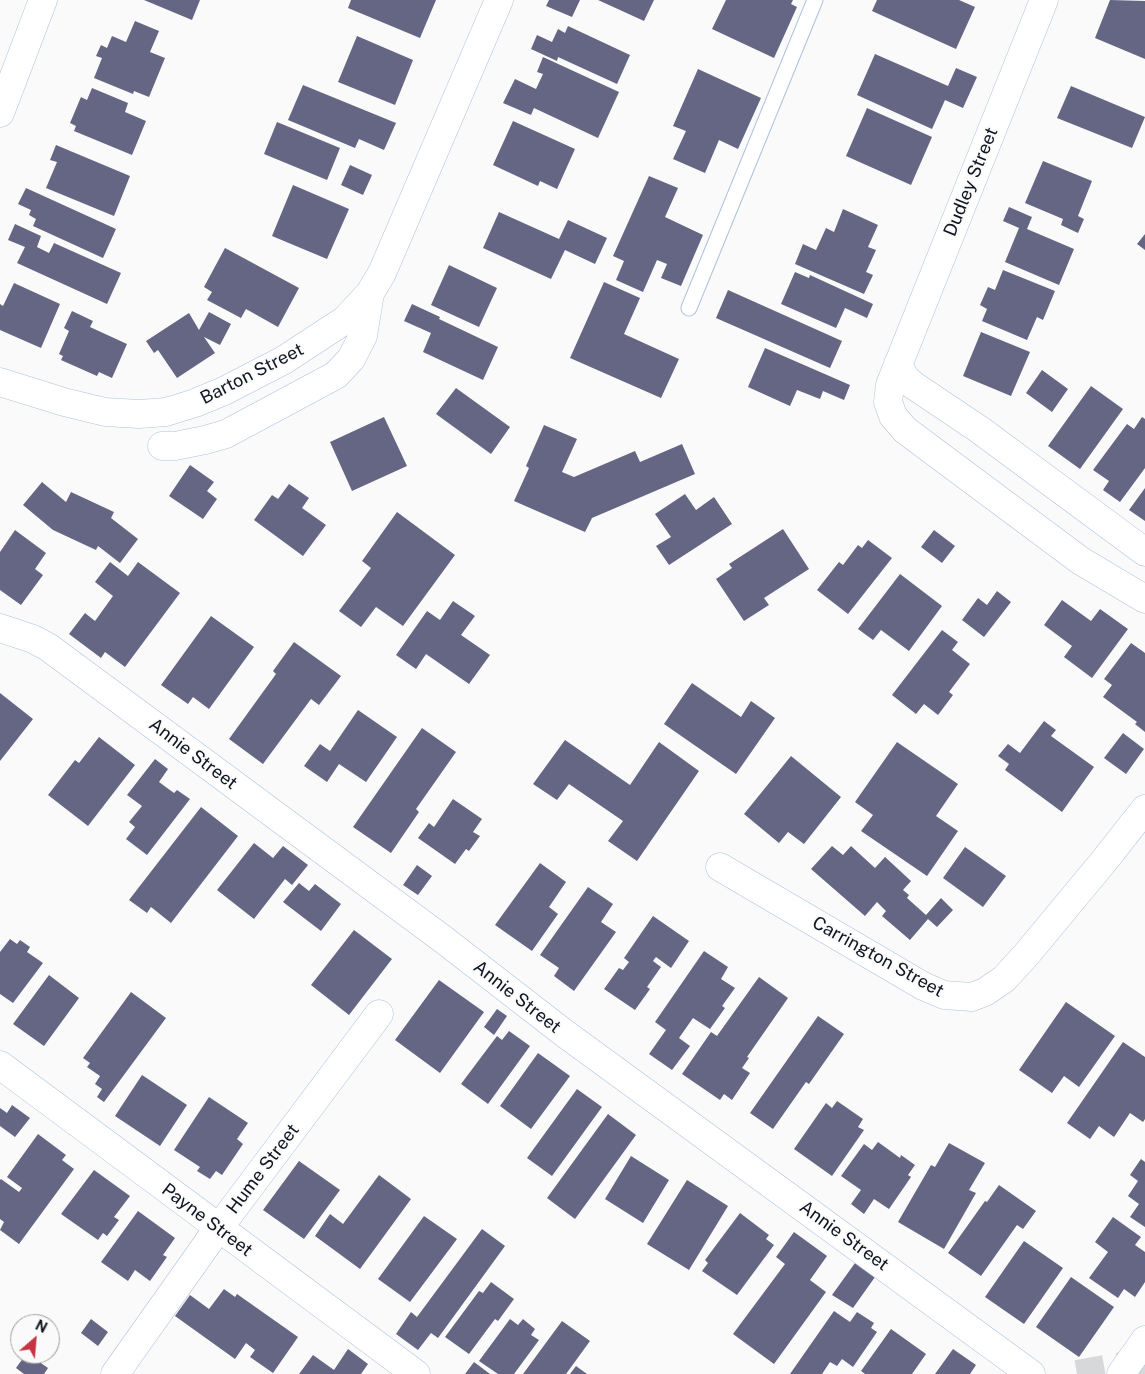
<!DOCTYPE html>
<style>
body{margin:0}
#map{position:relative;width:1145px;height:1374px;overflow:hidden;background:#fafafa;font-family:"Public Sans",sans-serif}
canvas{display:block}
.north{position:absolute;left:10px;top:1314px;width:50px;height:50px;box-sizing:border-box;background:#fafafa;border:1px solid #9c9ea2;border-radius:50%;rotate:27deg;font-size:14px;font-weight:700;line-height:20px;text-align:center;color:#0e151f}
.north::after{content:'';display:block;margin:auto;width:18px;height:22px;background:#c53445;clip-path:polygon(50% 0,100% 100%,50% 72%,0 100%)}
</style>
<div id="map">
<canvas width="1145" height="1374"></canvas>
<div class="north">N</div>
</div>
<script>
const c = document.querySelector('canvas').getContext('2d');
c.lineJoin = 'round';
function paint(path, color) { c.fillStyle = color; c.fill(path, 'evenodd'); }
const shape = rows => new Path2D(rows.map(r => 'M' + r).join(''));
function stroke(path, color, width, dash) { c.strokeStyle = color; c.lineWidth = width; c.lineCap = dash ? 'butt' : 'round'; c.setLineDash(dash || []); c.stroke(path); }
function label(font, color, halo, rows, align = 'center') {
  c.font = font + ' "Public Sans",sans-serif'; c.lineWidth = 4; c.setLineDash([]); c.textBaseline = 'middle'; c.strokeStyle = halo; c.fillStyle = color; for (const [text, x, y, turn = 0] of rows) {
    c.save(); c.translate(x, y); c.rotate((+turn || 0) * Math.PI / 180); c.textAlign = isNaN(turn) ? turn : align; if (halo) c.strokeText(text, 0, 0); c.fillText(text, 0, 0); c.restore();
  }
}
const building = shape([
 [144,0,200,0,192,20],
 [351,0,436,0,420,38,348,8],
 [549,0,580,0,572,17,546,6],
 [598,0,654,0,644,21],
 [726,0,793,0,791,4,797,7,774,58,712,29],
 [877,0,959,0,975,7,956,49,872,11],
 [1110,0,1145,1,1145,59,1095,38],
 [135,21,159,31,150,52,165,58,149,97,134,91,133,94,94,78,102,58,96,56,101,45,107,48,112,36,126,42],
 [568,26,630,55,617,84,558,57,557,61,531,49,537,35,552,42,558,29,565,33],
 [357,36,413,60,395,105,338,82],
 [875,54,948,86,956,68,977,77,963,108,945,100,932,129,857,95],
 [543,57,619,92,598,138,534,108,531,115,503,103,515,79,536,89,543,74,537,72],
 [698,69,761,98,738,149,719,140,705,173,673,159,686,131,673,126],
 [303,85,396,123,384,150,359,139,355,148,288,120],
 [1071,86,1145,117,1132,148,1057,118],
 [92,88,128,103,125,112,146,121,132,155,74,131,76,126,70,123,81,97,87,100],
 [867,108,932,137,911,185,846,156],
 [513,121,575,149,557,189,540,181,538,186,493,165],
 [277,122,340,148,327,180,264,154],
 [56,145,130,176,114,216,46,188,57,162,50,160],
 [1043,161,1092,181,1078,216,1084,219,1078,233,1061,225,1063,219,1025,203],
 [350,165,372,175,363,195,341,185],
 [649,176,678,188,665,217,703,235,681,286,661,278,667,264,657,260,643,292,616,280,624,261,613,256],
 [293,185,349,209,327,259,272,236],
 [26,188,116,229,103,258,33,226,36,219,29,215,31,210,18,204],
 [1009,207,1032,217,1027,229,1074,249,1059,285,1005,262,1019,228,1003,221],
 [843,209,878,225,868,247,876,250,866,272,873,275,864,294,795,264,803,244,816,250,826,228,834,232],
 [499,212,559,239,568,220,607,238,595,264,565,250,551,279,483,248],
 [15,224,41,236,37,247,49,253,54,243,121,273,107,304,17,263,25,247,8,240],
 [1145,234,1145,250,1137,244],
 [225,248,299,288,278,327,246,309,241,318,207,300,212,292,204,287],
 [449,265,497,288,479,327,431,305],
 [1003,270,1055,291,1043,320,1037,317,1027,340,982,321,987,309,980,305,988,287,995,290],
 [795,272,809,278,810,275,873,304,867,318,845,308,836,328,781,304],
 [604,282,640,298,624,334,679,359,661,398,570,358],
 [14,283,60,304,41,348,0,330,0,304,3,306],
 [728,290,842,341,830,368,716,318],
 [412,304,440,317,439,319,498,347,483,380,423,352,431,333,404,321],
 [72,311,93,321,90,327,127,344,112,378,99,372,97,376,61,360,63,356,59,354,69,331,64,328],
 [209,312,231,324,220,345,204,337,215,353,177,378,158,350,154,353,146,341,189,313,199,330],
 [981,332,1030,352,1011,396,963,376],
 [765,348,850,385,844,400,823,391,820,399,797,390,790,406,748,387],
 [1042,370,1068,389,1052,412,1026,393],
 [1091,386,1123,409,1080,469,1048,446],
 [456,388,510,427,491,454,436,414],
 [384,417,407,466,352,491,330,442],
 [1142,417,1145,419,1145,468,1120,502,1103,490,1109,481,1093,470,1127,424,1134,429],
 [544,425,577,439,562,472,574,477,635,451,640,462,682,444,695,474,592,518,585,532,514,501,529,468,526,466],
 [190,465,214,482,207,491,217,499,203,519,169,496],
 [42,482,66,502,71,492,114,512,111,518,138,539,120,563,98,546,96,550,53,530,23,505],
 [289,484,309,498,302,508,326,525,303,556,254,520,272,495,278,499],
 [1145,488,1145,521,1129,510],
 [685,494,696,510,714,497,732,524,669,565,656,546,671,537,655,514],
 [397,512,455,555,403,626,376,607,361,627,339,611,371,568,362,561],
 [783,529,809,569,764,598,769,605,744,621,716,579,732,568,729,564],
 [15,530,46,553,35,569,43,575,21,605,0,590,0,552],
 [934,530,955,546,942,563,921,547],
 [868,540,892,558,848,614,817,590,839,562,843,565,858,545,862,548],
 [110,562,128,576,138,562,180,593,125,667,105,652,101,658,69,634,85,613,95,621,113,596,95,582],
 [900,574,942,606,909,651,881,630,873,640,858,629],
 [997,591,1011,602,984,637,962,620,978,598,987,605],
 [1062,600,1091,621,1100,609,1128,629,1092,678,1064,657,1072,646,1044,625],
 [453,601,475,616,461,635,490,655,469,684,426,654,416,669,396,655,427,611,440,620],
 [211,616,254,647,209,709,193,697,188,704,161,685],
 [942,630,958,642,952,650,970,664,949,692,953,695,938,715,924,704,916,714,892,695],
 [294,642,341,676,319,705,311,699,263,764,229,739,276,674,273,671],
 [1131,643,1145,653,1145,732,1135,724,1137,722,1103,697,1112,685,1104,679],
 [692,683,741,717,751,701,775,718,736,774,664,724],
 [0,693,33,719,0,761],
 [358,710,397,737,366,782,339,764,327,782,304,766,320,744,330,751],
 [1044,721,1056,730,1051,736,1094,767,1062,812,1005,770,1009,764,998,756,1008,744,1020,753],
 [422,728,456,752,416,809,419,812,391,853,353,827],
 [1123,733,1144,749,1126,774,1104,758],
 [99,737,135,765,88,826,48,795,75,760,79,763],
 [565,740,630,785,659,742,699,771,637,861,608,841,623,821,569,784,557,800,533,784],
 [897,742,958,784,936,816,958,831,927,876,861,831,873,815,855,802],
 [791,756,841,797,804,844,788,832,779,843,744,814],
 [155,759,168,769,159,782,174,793,177,790,190,799,147,855,126,839,135,827,129,822,142,806,127,795],
 [453,799,482,819,473,832,480,836,469,851,466,849,455,864,418,838,429,823,434,827],
 [201,807,238,836,171,923,151,907,147,913,129,900],
 [254,843,273,858,283,846,308,865,292,885,285,879,254,919,217,890],
 [832,846,843,855,851,846,875,868,885,857,911,881,903,890,909,895,907,898,926,915,941,898,953,910,937,927,928,919,910,940,882,916,886,911,877,902,865,916,811,869],
 [965,847,1006,876,983,907,943,878],
 [540,863,566,882,549,907,558,914,532,951,495,925],
 [417,865,432,876,418,895,403,885],
 [299,883,309,891,315,884,341,904,321,931,283,902],
 [588,887,613,904,601,922,616,932,574,991,554,976,559,968,540,955],
 [653,916,689,941,671,968,656,957,653,961,661,967,647,987,650,989,635,1010,604,989,619,968,623,970,629,962,624,958],
 [354,930,392,959,349,1015,311,985],
 [10,939,17,944,20,940,30,947,27,952,43,963,13,1003,0,994,0,952],
 [704,951,728,967,721,979,735,988,722,1006,725,1008,710,1029,693,1018,679,1038,690,1046,672,1070,649,1054,666,1030,655,1022],
 [49,975,79,998,44,1046,13,1024],
 [759,977,788,998,747,1057,749,1058,742,1068,750,1073,732,1100,724,1094,720,1100,682,1074,711,1032,717,1036],
 [439,980,484,1012,440,1073,395,1040],
 [131,992,166,1018,104,1102,97,1097,102,1089,95,1084,100,1076,87,1067,90,1063,83,1058],
 [1066,1002,1115,1036,1079,1087,1064,1076,1052,1093,1019,1070],
 [497,1009,507,1016,494,1035,484,1027],
 [818,1016,844,1034,809,1084,806,1082,773,1129,750,1113],
 [509,1031,530,1046,488,1104,461,1084,497,1036,502,1040],
 [1123,1042,1145,1057,1145,1119,1143,1122,1130,1113,1114,1137,1099,1126,1090,1139,1067,1123],
 [538,1053,570,1076,531,1129,500,1106],
 [142,1075,187,1105,160,1146,115,1116],
 [577,1089,602,1107,552,1176,527,1158],
 [209,1097,248,1123,237,1139,243,1144,222,1175,216,1171,210,1179,197,1171,200,1167,174,1150],
 [837,1101,863,1119,858,1127,864,1130,832,1176,794,1149,826,1103,832,1108],
 [12,1105,30,1118,15,1137,0,1126,0,1108,7,1113],
 [608,1114,636,1135,575,1219,547,1198],
 [38,1134,66,1155,62,1160,74,1169,19,1244,0,1230,4,1222,0,1219,0,1180,1,1179,19,1192,22,1188,7,1177],
 [878,1142,900,1158,901,1155,915,1165,908,1175,911,1177,889,1209,874,1199,864,1214,851,1204,861,1190,841,1176,864,1144,872,1150],
 [949,1143,985,1163,969,1190,976,1193,944,1249,898,1222,931,1165,935,1167],
 [631,1156,669,1180,643,1223,605,1199],
 [1141,1159,1145,1162,1145,1227,1130,1217,1139,1204,1128,1196,1138,1181,1130,1175],
 [299,1161,340,1190,304,1239,263,1210],
 [94,1170,130,1196,114,1217,119,1220,107,1236,103,1233,98,1240,61,1214],
 [379,1175,411,1199,360,1269,315,1236,330,1214,343,1224],
 [687,1180,728,1206,689,1270,647,1244],
 [999,1185,1036,1211,1023,1229,1017,1225,981,1276,948,1253,985,1201,987,1202],
 [138,1211,175,1238,163,1255,167,1257,150,1281,135,1270,128,1281,101,1262],
 [740,1213,769,1235,766,1239,774,1245,737,1295,702,1271,708,1263,705,1260],
 [424,1216,457,1239,410,1302,378,1279],
 [1113,1217,1141,1237,1135,1245,1145,1252,1145,1282,1135,1297,1124,1289,1118,1298,1089,1278,1108,1252,1095,1242],
 [482,1229,505,1246,438,1338,431,1333,418,1350,396,1334,411,1312,417,1317],
 [794,1232,827,1256,810,1280,826,1292,774,1364,733,1334,785,1264,776,1257],
 [1024,1241,1063,1268,1024,1324,985,1297],
 [855,1263,875,1277,853,1308,832,1295],
 [1071,1277,1114,1307,1079,1357,1036,1327],
 [491,1282,514,1299,498,1321,495,1319,469,1354,445,1337,479,1291,483,1293],
 [224,1289,235,1297,237,1294,298,1337,273,1373,250,1357,255,1350,246,1343,235,1359,175,1316,190,1295,209,1309],
 [834,1311,850,1322,857,1312,874,1323,871,1328,877,1332,853,1367,842,1359,837,1366,830,1362,822,1374,790,1374],
 [91,1319,108,1332,98,1346,81,1333],
 [510,1319,518,1325,523,1319,535,1329,531,1335,539,1340,514,1374,498,1374,479,1361],
 [562,1321,590,1341,566,1374,523,1374],
 [891,1329,926,1354,912,1374,865,1374,861,1371],
 [348,1349,368,1364,361,1374,299,1374,313,1355,334,1370],
 [953,1349,976,1365,970,1374,935,1374],
 [26,1354,28,1354,48,1368,44,1374,24,1374,16,1368],
 [474,1362,490,1374,465,1374],
 [576,1366,587,1374,570,1374]
]);
const motorwayTunnel = shape([
 [1077,1374,1145,1362]
]);
const service = shape([
 [689,308,815,0]
]);
const minor = shape([
 [1044,0,890,385,888,402,893,416,905,430,1081,561,1145,599],
 [0,113,43,0],
 [898,364,905,378,913,385,980,430,1145,552],
 [0,382,64,402,105,412,139,414,166,412,195,403,224,391,284,360,345,320,370,293,382,273,499,0],
 [162,446,175,446,205,440,226,434,336,375,351,359,363,336,370,293],
 [0,628,33,639,48,647,444,940,564,1033,1031,1374],
 [720,867,923,986,944,995,972,997,985,992,1004,979,1026,955,1104,861,1145,809],
 [0,1065,416,1374],
 [115,1374,212,1237,379,1014],
 [1121,1374,1145,1340]
]);
const streetNames = [
 ["Dudley Street",971,182,-68],
 ["Barton Street",252,374,-27],
 ["Annie Street",193,754,37],
 ["Carrington Street",878,957,29],
 ["Annie Street",517,997,38],
 ["Hume Street",263,1169,-53],
 ["Payne Street",207,1220,37],
 ["Annie Street",844,1236,36]
];
paint(building, '#656684');
stroke(motorwayTunnel, '#d7d8d9', 28, [28, 14]);
stroke(service, '#adc1de', 17);
stroke(minor, '#adc1de', 29);
stroke(service, '#fff', 15);
stroke(minor, '#fff', 28);
label('18px', '#0e151f', '#fafafa', streetNames);
</script>
